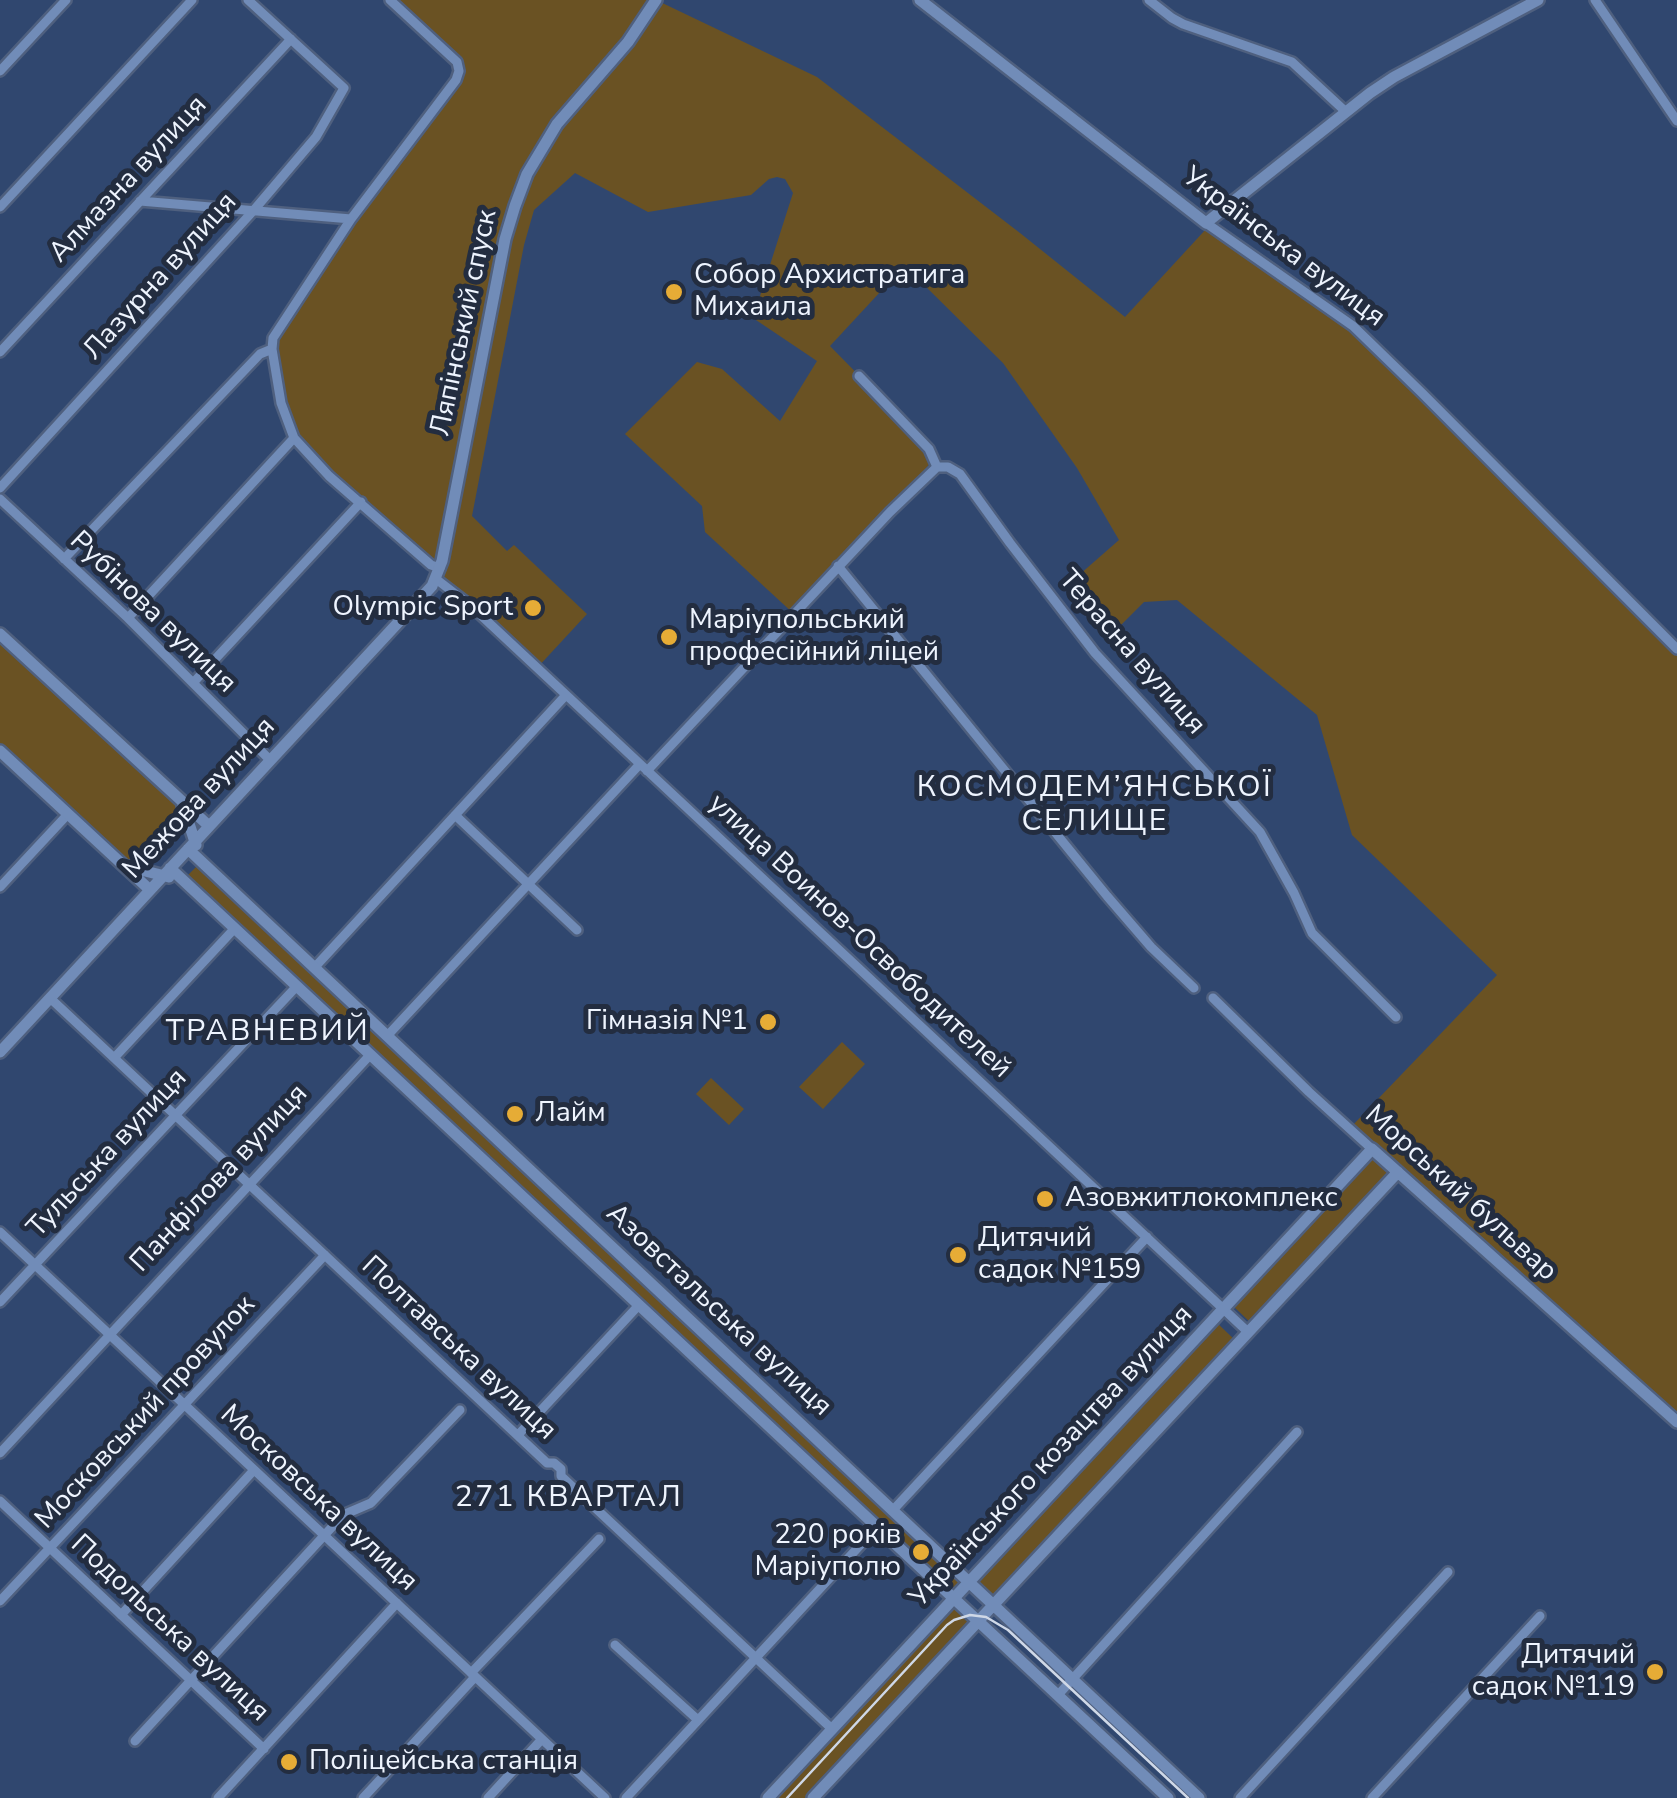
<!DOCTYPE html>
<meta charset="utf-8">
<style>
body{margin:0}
canvas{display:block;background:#30476f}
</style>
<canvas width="1677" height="1798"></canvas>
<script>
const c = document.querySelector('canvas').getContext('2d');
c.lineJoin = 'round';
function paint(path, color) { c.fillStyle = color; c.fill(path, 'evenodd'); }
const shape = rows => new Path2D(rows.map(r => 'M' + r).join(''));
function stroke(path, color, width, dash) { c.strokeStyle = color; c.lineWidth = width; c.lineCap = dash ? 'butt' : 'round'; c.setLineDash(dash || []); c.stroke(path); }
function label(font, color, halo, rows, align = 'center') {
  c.font = font + ' "Nunito Sans",sans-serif'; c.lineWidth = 10; c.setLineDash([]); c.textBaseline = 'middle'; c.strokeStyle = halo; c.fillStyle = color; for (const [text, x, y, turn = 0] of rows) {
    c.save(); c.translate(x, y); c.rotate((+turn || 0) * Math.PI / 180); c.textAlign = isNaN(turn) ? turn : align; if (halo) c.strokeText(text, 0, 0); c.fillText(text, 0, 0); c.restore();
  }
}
const green = shape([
 [390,0,656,0,817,77,1020,233,1125,317,1207,228,1338,318,1502,478,1667,648,1677,641,1677,1415,1352,1126,1497,975,1352,835,1317,715,1177,600,1144,602,1110,636,1071,582,1119,540,1077,468,1003,363,916,277,894,277,830,346,937,455,890,512,794,614,705,532,702,506,625,434,697,362,722,369,780,421,817,361,753,318,793,193,785,179,777,177,769,179,751,195,648,212,575,173,534,210,524,245,472,516,507,551,514,545,587,614,537,668,361,502,329,476,287,425,273,338,351,219,456,79,456,62],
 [0,638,179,802,184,818,139,867,126,864,0,748],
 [200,863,966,1581,953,1596,185,878],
 [842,1042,865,1064,823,1109,799,1087],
 [711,1078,744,1109,729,1125,696,1094],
 [1372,1154,1393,1173,1252,1324,1232,1305],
 [1216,1322,1236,1341,993,1600,975,1581],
 [954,1604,974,1622,809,1798,772,1798]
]);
const street = shape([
 [390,0,457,62,459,71,456,80,351,219,273,338,272,349,281,403,294,438,329,476,431,565,440,568],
 [1149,0,1172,18,1183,24,1292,62,1345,111],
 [1595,0,1677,121],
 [0,71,66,0],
 [140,201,351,219],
 [0,207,192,0],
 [1206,223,1353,326,1422,393,1677,649],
 [0,352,291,39],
 [937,467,948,467,960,474,1010,543,1095,653,1260,832,1294,893,1312,933,1396,1017],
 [0,488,254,210,316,137,344,88,248,0],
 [0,499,128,618,270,760],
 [64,559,260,354,272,349],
 [838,566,1107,896,1151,947,1194,988],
 [436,579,471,606,1248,1332],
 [128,618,294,438],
 [193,683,361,502],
 [647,771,890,512,937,467,929,449,859,376],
 [455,815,577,930],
 [0,887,68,814],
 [315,967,566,695],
 [50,998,547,1463,554,1463,561,1469,561,1476,832,1729],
 [1213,998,1309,1092,1372,1149],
 [388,1035,640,764],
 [114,1058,235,928],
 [0,1232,605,1798],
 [0,1302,297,986],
 [518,1435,639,1305],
 [0,1453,370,1055],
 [0,1501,264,1749],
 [894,1509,1147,1237],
 [0,1601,325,1255],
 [121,1615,254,1470],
 [615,1645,698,1720],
 [471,1673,599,1539],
 [1058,1695,1297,1432],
 [135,1741,343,1515,371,1503,460,1410],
 [218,1798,397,1603],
 [363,1798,475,1677],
 [488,1798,542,1739],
 [626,1798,877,1527],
 [1240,1798,1448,1572],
 [1372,1798,1540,1616]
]);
const secondary = shape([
 [920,0,1206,223,1370,93,1394,77,1538,0],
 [0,634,209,826],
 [0,751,150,890],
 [183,805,196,845],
 [188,849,1199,1798],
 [129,867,169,877],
 [170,868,1168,1798],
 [0,1052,432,586,442,561,505,239,515,206,527,174,557,124,628,42,656,0],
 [768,1798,1372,1149,1677,1422],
 [813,1798,1398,1172]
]);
const tram = shape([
 [787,1798,947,1625,954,1620,970,1615,986,1617,1008,1630,1188,1798]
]);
const markers = [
 [674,292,10,"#e6ac36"],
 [533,608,10,"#e6ac36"],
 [669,637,10,"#e6ac36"],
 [768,1022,10,"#e6ac36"],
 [515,1114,10,"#e6ac36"],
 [1045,1199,10,"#e6ac36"],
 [958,1255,10,"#e6ac36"],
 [921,1552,10,"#e6ac36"],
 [1655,1672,10,"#e6ac36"],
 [289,1762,10,"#e6ac36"]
];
const streetNames = [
 ["Алмазна вулиця",129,180,-47],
 ["Українська вулиця",1283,248,37],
 ["Лазурна вулиця",161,277,-48],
 ["Ляпінський спуск",465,323,-78],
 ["Рубінова вулиця",152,613,44],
 ["Терасна вулиця",1131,653,49],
 ["Межова вулиця",200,799,-47],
 ["улица Воинов-Освободителей",859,937,43],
 ["Тульська вулиця",108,1154,-47],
 ["Панфілова вулиця",220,1179,-47],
 ["Морський бульвар",1460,1194,42],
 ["Азовстальська вулиця",718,1311,43],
 ["Полтавська вулиця",458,1349,43],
 ["Московський провулок",146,1413,-47],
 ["Українського козацтва вулиця",1052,1457,-47],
 ["Московська вулиця",318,1499,43],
 ["Подольська вулиця",169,1629,43]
];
const poiNames = [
 ["Собор Архистратига",694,276],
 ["Михаила",694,308],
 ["Olympic Sport",513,608,"right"],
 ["Маріупольський",689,621],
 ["професійний ліцей",689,653],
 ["Гімназія №1",748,1022,"right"],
 ["Лайм",535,1114],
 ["Азовжитлокомплекс",1065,1199],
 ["Дитячий",978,1239],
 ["садок №159",978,1271],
 ["220 років",901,1536,"right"],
 ["Маріуполю",901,1568,"right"],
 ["Дитячий",1635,1656,"right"],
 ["садок №119",1635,1688,"right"],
 ["Поліцейська станція",309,1762]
];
const neighbourhoodNames = [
 ["КОСМОДЕМ’ЯНСЬКОЇ",1095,789],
 ["СЕЛИЩЕ",1095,823],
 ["ТРАВНЕВИЙ",268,1033],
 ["271 КВАРТАЛ",569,1499]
];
paint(green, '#6a5223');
stroke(street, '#4f607f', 14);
stroke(secondary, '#4f607f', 16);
stroke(street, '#718cb8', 9);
stroke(secondary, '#718cb8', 11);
stroke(tram, '#cfd8e7', 2.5);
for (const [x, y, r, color] of markers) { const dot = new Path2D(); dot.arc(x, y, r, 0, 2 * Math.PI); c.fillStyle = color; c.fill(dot); stroke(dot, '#232d40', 4); }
label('28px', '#eef4fe', '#232d40', streetNames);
label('28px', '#eef4fe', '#232d40', poiNames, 'left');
c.letterSpacing = '2.5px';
label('30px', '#eef4fe', '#232d40', neighbourhoodNames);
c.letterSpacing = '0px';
</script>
